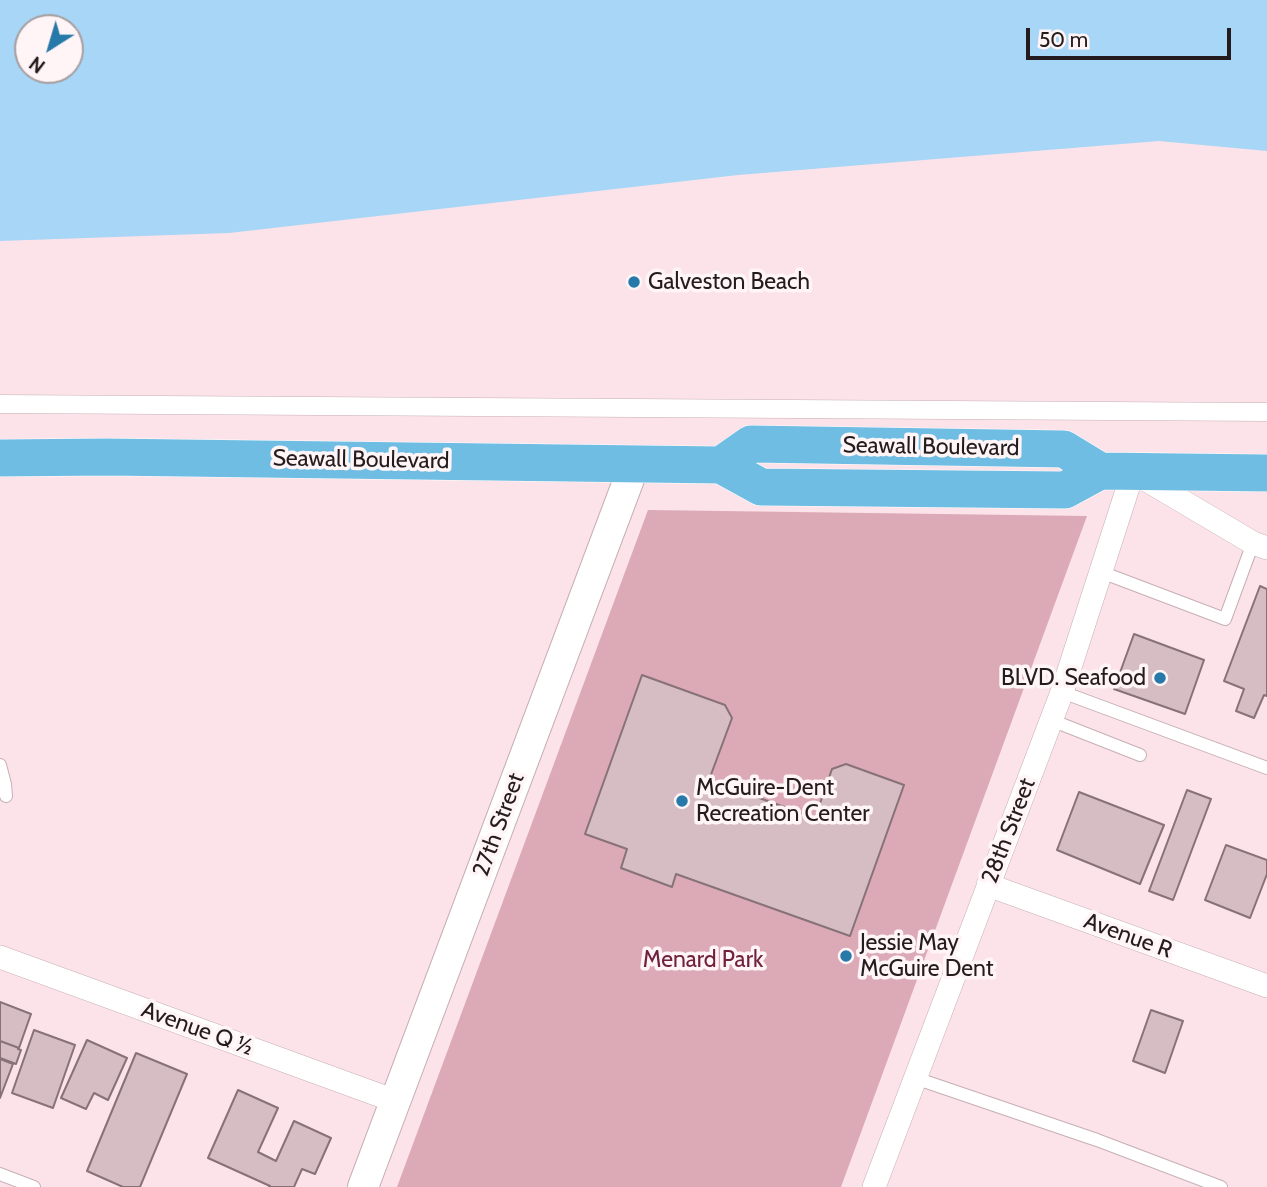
<!DOCTYPE html>
<meta charset="utf-8">
<style>
body{margin:0}
#map{position:relative;width:1267px;height:1187px;overflow:hidden;background:#fce3e9;font-family:Cabin,sans-serif}
canvas{display:block}
.north{position:absolute;left:14px;top:14px;width:70px;height:70px;box-sizing:border-box;background:#fff5f7;border:2px solid #a79ea0;border-radius:50%;rotate:217deg;font-size:19px;font-weight:700;line-height:28px;text-align:center;color:#231b1d}
.north::after{content:'';display:block;margin:auto;width:24px;height:32px;background:#2679a9;clip-path:polygon(50% 0,100% 100%,50% 72%,0 100%)}
.scale{position:absolute;left:1026px;top:28px;width:205px;height:32px;box-sizing:border-box;border:4px solid #231b1d;border-top:0;padding-left:9px;font-size:21px;line-height:24px;white-space:nowrap;color:#231b1d;-webkit-text-stroke:5px #fff5f7;paint-order:stroke}
</style>
<div id="map">
<canvas width="1267" height="1187"></canvas>
<div class="north">N</div>
<div class="scale">50 m</div>
</div>
<script>
const c = document.querySelector('canvas').getContext('2d');
c.lineJoin = 'round';
function paint(path, color) { c.fillStyle = color; c.fill(path, 'evenodd'); }
const shape = rows => new Path2D(rows.map(r => 'M' + r).join(''));
function stroke(path, color, width, dash) { c.strokeStyle = color; c.lineWidth = width; c.lineCap = dash ? 'butt' : 'round'; c.setLineDash(dash || []); c.stroke(path); }
function label(font, color, halo, rows, align = 'center') {
  c.font = font + ' Cabin,sans-serif'; c.lineWidth = 7; c.setLineDash([]); c.textBaseline = 'middle'; c.strokeStyle = halo; c.fillStyle = color; for (const [text, x, y, turn = 0] of rows) {
    c.save(); c.translate(x, y); c.rotate((+turn || 0) * Math.PI / 180); c.textAlign = isNaN(turn) ? turn : align; if (halo) c.strokeText(text, 0, 0); c.fillText(text, 0, 0); c.restore();
  }
}
const green = shape([
 [648,510,1087,516,841,1187,397,1187]
]);
const water = shape([
 [0,0,1267,0,1267,151,1159,141,738,175,229,233,0,241],
 [28,28,70,28,70,70,28,70]
]);
const building = shape([
 [1260,586,1267,589,1267,696,1264,695,1254,718,1236,711,1244,689,1224,681,1260,586],
 [1134,634,1204,660,1185,714,1114,689,1134,634],
 [642,675,725,705,732,718,709,780,815,818,832,769,846,764,904,785,850,936,676,874,672,887,621,868,627,849,585,834,642,675],
 [1187,790,1211,799,1173,900,1149,891,1187,790],
 [1079,792,1164,825,1140,884,1057,850,1079,792],
 [1226,845,1267,860,1267,874,1250,918,1205,900,1226,845],
 [0,1002,31,1014,19,1048,0,1041,0,1002],
 [1151,1010,1183,1021,1165,1073,1133,1061,1151,1010],
 [34,1030,75,1045,53,1108,12,1093,34,1030],
 [87,1040,127,1058,108,1100,94,1093,86,1109,61,1098,87,1040],
 [0,1041,19,1048,18,1049,21,1050,16,1064,0,1058,0,1041],
 [136,1053,187,1074,140,1187,123,1187,87,1171,136,1053],
 [0,1059,13,1064,0,1098,0,1059],
 [238,1090,278,1108,258,1152,276,1161,294,1121,331,1138,315,1174,302,1169,294,1187,269,1187,270,1186,208,1158,238,1090]
]);
const service = shape([
 [1101,572,1225,619,1253,543],
 [1062,692,1267,768],
 [1051,720,1140,755],
 [0,765,5,784,6,796],
 [915,1078,1097,1140,1221,1187],
 [0,1174,34,1187]
]);
const pedestrian = shape([
 [0,404,1267,412]
]);
const minor = shape([
 [988,885,1267,986],
 [0,957,395,1101],
 [874,1187,1062,692,1133,472,1253,543,1267,548]
]);
const tertiary = shape([
 [363,1187,635,463]
]);
const primary = shape([
 [0,458,106,457,721,465,761,487,1065,490,1100,471,1267,473],
 [721,465,751,444,1064,449,1100,471]
]);
const markers = [
 [634,282,7,"#2679a9"],
 [1160,678,7,"#2679a9"],
 [682,801,7,"#2679a9"],
 [846,956,7,"#2679a9"]
];
const poiNames = [
 ["Galveston Beach",648,282],
 ["BLVD. Seafood",1146,678,"right"],
 ["McGuire-Dent",696,788],
 ["Recreation Center",696,814],
 ["Jessie May",860,943],
 ["McGuire Dent",860,969]
];
const streetNames = [
 ["Seawall Boulevard",931,447,1],
 ["Seawall Boulevard",361,460,1],
 ["27th Street",499,825,-70],
 ["28th Street",1009,831,-69],
 ["Avenue R",1128,936,20],
 ["Avenue Q ½",197,1029,20]
];
const parkNames = [
 ["Menard Park",703,960]
];
paint(green, '#dbaab6');
paint(water, '#a7d6f7');
paint(building, '#d5bdc3');
stroke(building, '#877277', 2);
stroke(service, '#c6afb4', 14);
stroke(pedestrian, '#c6afb4', 19);
stroke(minor, '#c6afb4', 24);
stroke(tertiary, '#c6afb4', 32);
stroke(primary, '#fff', 38);
stroke(service, '#fff', 12);
stroke(pedestrian, '#fff', 18);
stroke(minor, '#fff', 23);
stroke(tertiary, '#fff', 30);
stroke(primary, '#70bde3', 37);
for (const [x, y, r, color] of markers) { const dot = new Path2D(); dot.arc(x, y, r, 0, 2 * Math.PI); c.fillStyle = color; c.fill(dot); stroke(dot, '#fff5f7', 2.5); }
label('23px', '#231b1d', '#fff5f7', poiNames, 'left');
label('23px', '#231b1d', '#fff5f7', streetNames);
label('23px', '#70213e', '#fff5f7', parkNames);
</script>
